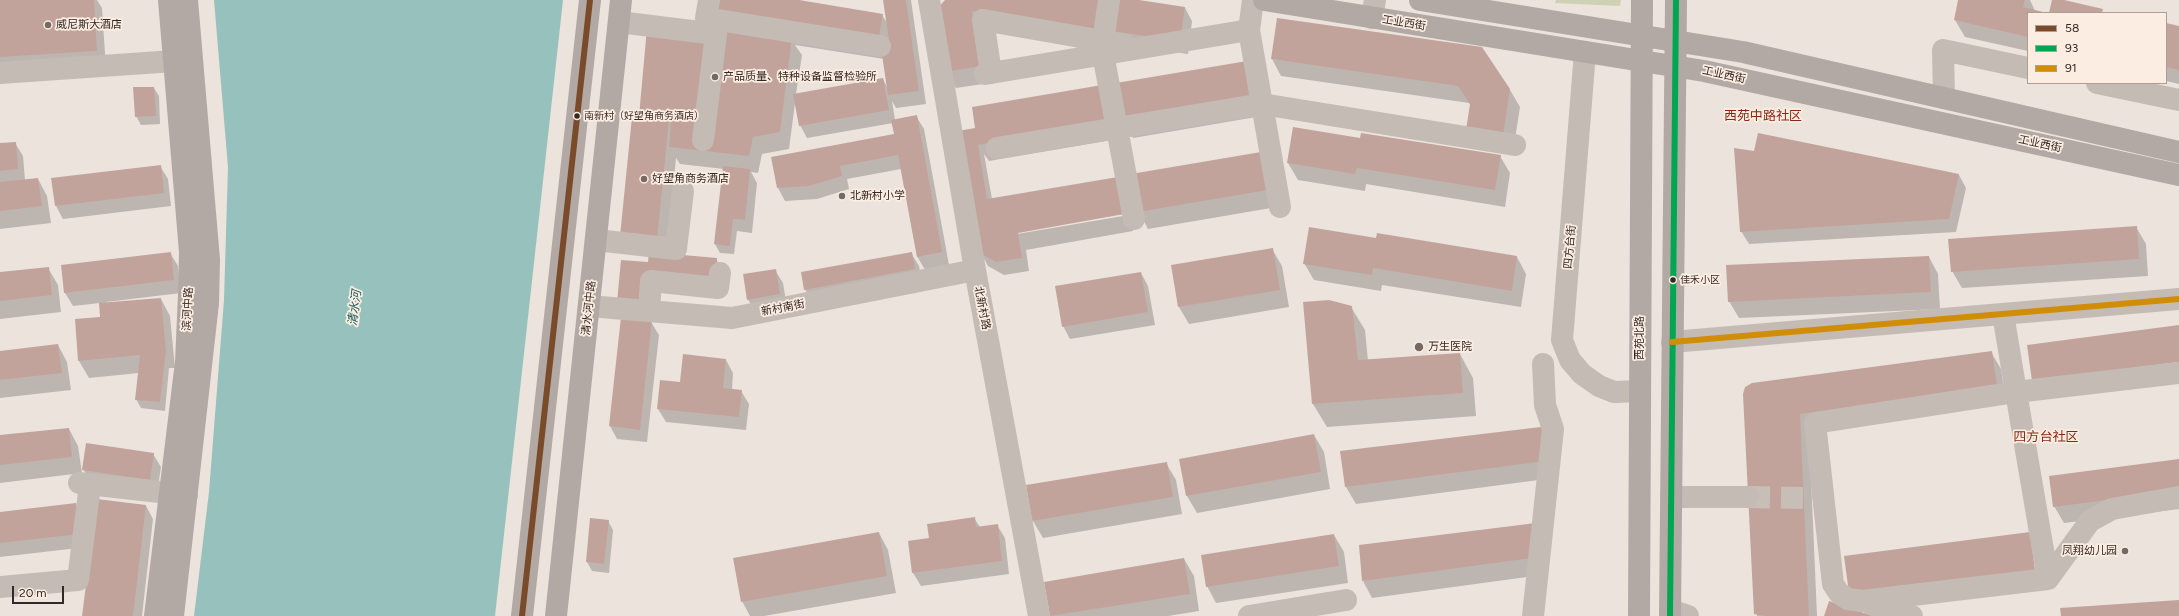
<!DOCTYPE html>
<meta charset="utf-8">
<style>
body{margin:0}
#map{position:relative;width:2179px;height:616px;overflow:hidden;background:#ece3dc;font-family:Figtree,sans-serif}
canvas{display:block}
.legend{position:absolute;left:2027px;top:12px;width:140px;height:72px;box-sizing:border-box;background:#fbede1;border:1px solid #ac9e95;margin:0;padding:5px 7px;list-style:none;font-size:12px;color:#352824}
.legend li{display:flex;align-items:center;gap:8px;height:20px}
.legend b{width:20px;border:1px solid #ac9e95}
.scale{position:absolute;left:12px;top:586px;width:52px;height:18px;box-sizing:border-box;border:2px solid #352824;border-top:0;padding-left:5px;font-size:12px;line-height:14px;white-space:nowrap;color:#352824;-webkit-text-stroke:3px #fbede1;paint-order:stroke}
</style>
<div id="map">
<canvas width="2179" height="616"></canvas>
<ul class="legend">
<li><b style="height:5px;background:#7a4b2a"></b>58</li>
<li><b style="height:5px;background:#00a651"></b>93</li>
<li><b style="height:5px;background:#d08d07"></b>91</li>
</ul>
<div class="scale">20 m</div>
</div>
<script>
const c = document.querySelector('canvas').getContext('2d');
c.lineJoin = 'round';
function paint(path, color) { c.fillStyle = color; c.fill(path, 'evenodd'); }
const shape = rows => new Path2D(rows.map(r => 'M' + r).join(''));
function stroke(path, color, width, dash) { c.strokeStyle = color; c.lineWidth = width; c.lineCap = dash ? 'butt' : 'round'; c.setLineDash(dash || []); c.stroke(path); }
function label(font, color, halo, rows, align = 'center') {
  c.font = font + ' Figtree,"Noto Sans SC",sans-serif'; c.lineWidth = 3.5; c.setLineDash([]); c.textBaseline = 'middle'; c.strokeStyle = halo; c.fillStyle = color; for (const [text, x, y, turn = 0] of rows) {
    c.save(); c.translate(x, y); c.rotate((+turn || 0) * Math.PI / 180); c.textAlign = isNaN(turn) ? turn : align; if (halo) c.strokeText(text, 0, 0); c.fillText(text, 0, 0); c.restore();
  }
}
const green = shape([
 [1556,0,1621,0,1620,6,1555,3]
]);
const water = shape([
 [214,0,563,0,495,616,194,616,209,492,224,300,228,167]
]);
const shadow = shape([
 [0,0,97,0,102,8,106,68,0,74],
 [793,0,882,15,888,24,884,0,911,0,926,104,896,108,892,101,895,120,916,116,924,129,949,265,925,270,917,256,901,169,847,179,849,189,817,199,785,201,778,188,895,135,893,123,807,138,800,125,795,103,789,149,762,154,758,173,751,172,757,183,752,233,737,231,734,254,720,253,715,244,724,169,680,164,676,158,667,254,716,259,724,272,649,263,642,119,640,116,700,22],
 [795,45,884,59,887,87,883,79,796,94,802,55],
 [946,0,1102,0,981,28,990,83,956,88,946,71],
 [1132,0,1185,8,1192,21,1188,54,1121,44,1113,31],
 [1959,0,2030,0,2035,11,2046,13,2028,13,2028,51,1965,37,1955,20],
 [2166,24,2179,27,2179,84,2166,81],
 [1272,59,1510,90,1520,107,1513,152,1469,103,1281,76],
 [154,88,159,96,160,124,141,125,136,116],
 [1262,116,1133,138,1124,121],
 [959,132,1118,139,989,161,984,154,992,199,1127,195,1133,231,1026,250,1029,271,1004,275,988,266,981,253],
 [1129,213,1129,215,1017,234,1017,232],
 [1759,135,1959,175,1966,188,1956,232,1749,244,1741,231],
 [1361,139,1500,156,1510,173,1505,207,1366,184,1365,191,1298,180,1288,163],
 [15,143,23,156,25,180,38,179,47,196,51,223,0,229,0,144],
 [1261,153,1277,207,1148,229,1139,212],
 [160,166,168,179,171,206,63,219,56,206],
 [2136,227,2146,244,2148,276,1962,288,1952,271],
 [1377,239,1517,257,1526,274,1521,307,1382,285,1381,291,1314,280,1304,263],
 [1272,249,1282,266,1289,307,1189,324,1179,307,1172,266],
 [170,253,178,266,181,293,106,302,106,304,161,299,170,316,175,368,169,368,165,411,141,408,136,399,139,373,89,378,79,361,101,318,100,303,73,306,65,293,62,266],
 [911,253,919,266,922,282,812,302,805,289],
 [1929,257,1938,274,1940,309,1739,318,1729,301],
 [48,268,58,285,61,312,0,319,0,273],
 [775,270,783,283,787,307,755,312,748,299],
 [1141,273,1148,286,1155,325,1070,339,1063,326],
 [1304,303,1351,307,1365,330,1368,361,1460,354,1473,378,1476,416,1327,427,1313,404],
 [622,318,651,322,659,335,647,442,617,439,610,426],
 [58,345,67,362,71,390,0,398,0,352],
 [1991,352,2001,369,2006,403,1809,431,1817,616,1757,616,1744,394],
 [726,360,733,373,732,390,741,391,749,404,746,430,666,422,658,409],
 [1548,427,1554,478,1356,504,1346,487],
 [69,429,78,446,82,473,0,483,0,436],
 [1314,435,1324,452,1330,489,1197,513,1187,496,1180,460],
 [153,454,161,467,157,493,91,482,83,469],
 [2179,460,2179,509,2064,523,2054,506],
 [1166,463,1176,480,1182,514,1043,538,1033,521],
 [76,504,83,517,87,547,0,557,0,513],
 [146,506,153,519,142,616,83,616],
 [974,518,980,527,997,525,1005,538,1009,574,921,586,913,573,909,541,930,539],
 [608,521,613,530,609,573,592,571,587,562],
 [1536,524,1542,575,1372,598,1363,581],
 [879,533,888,550,896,593,764,616,750,616,742,601],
 [1334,535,1344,552,1348,583,1216,603,1207,586],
 [1184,559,1194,576,1199,611,1168,616,1051,616,1045,583]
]);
const building = shape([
 [0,0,94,0,97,51,0,57],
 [715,0,799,0,883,14,878,43,712,16],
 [883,0,906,0,919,91,888,95,881,48,890,47],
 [945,0,1100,0,1095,31,972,11,981,66,945,72,935,11],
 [1117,0,1139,0,1185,7,1180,41,1112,31],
 [1958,0,2025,0,2023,7,2047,13,2028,13,2028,37,1954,20],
 [2052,0,2064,0,2103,9,2102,13,2049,13],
 [648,17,792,37,780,132,753,137,749,156,669,147,671,120,639,116],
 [1277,18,1482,47,1510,89,1503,136,1466,130,1470,104,1458,86,1271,59],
 [2166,23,2179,26,2179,70,2166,67],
 [1247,61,1253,99,1123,121,1116,83],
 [883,78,889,110,799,126,793,94],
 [1102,85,1109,122,978,145,987,199,1118,177,1124,214,1018,233,1022,258,996,262,980,253,958,131,975,128,972,107],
 [133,87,154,87,156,116,135,117],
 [917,115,942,252,917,257,898,155,840,166,842,176,809,186,777,188,771,157,894,134,891,120],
 [632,117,669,121,657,240,620,236],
 [1293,127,1360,138,1361,133,1501,155,1495,190,1357,168,1355,174,1287,163],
 [1758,133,1959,174,1949,219,1740,232,1734,148,1754,151],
 [16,142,18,169,0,171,0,143],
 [1261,152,1268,190,1138,212,1131,174],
 [161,165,164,193,55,206,51,178],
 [723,166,750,169,745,220,733,219,730,246,714,244],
 [38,178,42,206,0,211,0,182],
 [2137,226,2139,259,1951,272,1948,239],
 [1309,227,1376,238,1377,233,1517,256,1512,291,1373,268,1372,275,1303,264],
 [1273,248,1280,290,1178,307,1171,265],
 [171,252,174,280,64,293,61,265],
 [649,252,717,258,715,283,647,277,645,304,617,302,621,260,648,262],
 [912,252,915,269,804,290,801,272],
 [1929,256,1931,292,1728,302,1726,265],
 [49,267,52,295,0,301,0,272],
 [776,269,780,294,747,300,743,274],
 [1141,272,1148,312,1062,327,1055,286],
 [161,298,166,351,160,402,135,400,140,355,78,361,75,319,100,317,99,303],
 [1329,300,1352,306,1358,360,1460,353,1463,393,1312,404,1303,302],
 [621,317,652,321,640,430,609,426],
 [2179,325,2179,362,2032,381,2027,345],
 [58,344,62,373,0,380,0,351],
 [1992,351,1997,386,1800,414,1809,616,1765,616,1754,614,1743,394,1745,387,1752,383],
 [683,354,726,359,723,388,742,390,739,417,657,409,660,380,680,382],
 [1549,426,1545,461,1345,487,1340,451],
 [69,428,72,457,0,465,0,435],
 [1314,434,1321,472,1186,496,1179,459],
 [86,443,154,453,150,480,82,470],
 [2179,459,2179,491,2053,507,2049,476],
 [1167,462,1173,497,1032,521,1026,485],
 [97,499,146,505,133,616,82,616],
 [76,503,80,534,0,543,0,512],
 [975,517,976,527,998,524,1002,561,912,573,908,541,929,538,927,524],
 [590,518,609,520,604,564,586,562],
 [1536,523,1532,558,1362,581,1359,545],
 [879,532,887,576,741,602,733,558],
 [2030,532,2035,570,1849,593,1844,556],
 [1334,534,1339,566,1206,587,1201,555],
 [1184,558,1190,594,1050,616,1044,582],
 [2179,600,2179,616,2061,616,2060,608],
 [1829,601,1873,616,1824,616]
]);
const minorTunnel = shape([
 [1748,497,1804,498]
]);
const minor = shape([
 [709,0,706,18,880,46],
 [929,0,975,270,1039,616],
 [1253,0,1249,30,1280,207],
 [1372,18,1375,0],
 [619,22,716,34,703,140],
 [1103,41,1109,0],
 [1585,52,1562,340,1570,360,1582,374,1599,386,1614,392,1640,391],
 [1103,54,1134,219],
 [0,73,174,61],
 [991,73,983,20,1126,45],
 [985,74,1249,30],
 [2097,83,2179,100],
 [1944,98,1943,50,2028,68],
 [997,148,1262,104,1515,145],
 [596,240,676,249,683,191],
 [589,306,732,318,975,270],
 [649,311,651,281,718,288,720,273],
 [2003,314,2016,392,2179,373],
 [1672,342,2179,299],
 [2016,392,2048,579,1862,601,1848,599,1839,593,1833,584,1815,423,2016,392],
 [79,483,187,495],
 [1671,497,1748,497],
 [2048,579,2090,521,2112,509,2179,497],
 [0,587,78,580,90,485],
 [1871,604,1912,616],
 [1670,610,1688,616],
 [1249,616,1346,600],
 [1533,616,1553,429,1545,405,1543,364]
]);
const major = shape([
 [1264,0,1704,71,2179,175],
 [1420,0,1743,52,2179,152],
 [155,616,186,362,189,295,190,252,169,0],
 [173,616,208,303,209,260,187,0],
 [522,616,590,0],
 [556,616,621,0],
 [1639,616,1642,0],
 [1670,616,1676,0]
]);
const bus1 = shape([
 [522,616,590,0]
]);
const bus2 = shape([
 [1670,616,1676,0]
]);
const bus3 = shape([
 [1672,342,2179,299]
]);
const markers = [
 [48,25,4,"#756964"],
 [715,77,4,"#756964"],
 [577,116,3.5,"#352824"],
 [644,179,4,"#756964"],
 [842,196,4,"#756964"],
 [1673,280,3.5,"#352824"],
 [1419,347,5,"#756964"],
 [2125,551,4,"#756964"]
];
const busNames = [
 ["南新村（好望角商务酒店）",584,116],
 ["佳禾小区",1680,280]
];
const streetNames = [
 ["工业西街",1404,23,9],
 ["工业西街",1724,75,12],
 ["工业西街",2040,144,12],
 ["四方台街",1570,247,-85],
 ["清水河中路",589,308,-84],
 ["新村南街",783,308,-11],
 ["北新村路",982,308,79],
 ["滨河中路",188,309,-87],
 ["西苑北路",1640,338,-90]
];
const poiNames = [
 ["威尼斯大酒店",56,25],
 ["产品质量、特种设备监督检验所",723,77],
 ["好望角商务酒店",652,179],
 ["北新村小学",850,196],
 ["万生医院",1428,347],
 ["凤翔幼儿园",2117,551,"right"]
];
const waterNames = [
 ["清水河",355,308,-83]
];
const quarterNames = [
 ["西苑中路社区",1763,116],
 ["四方台社区",2046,437]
];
paint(green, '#cfd1b4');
paint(water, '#97c1bc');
paint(shadow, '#0003');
paint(building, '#c2a39c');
stroke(minorTunnel, '#c7beb7', 22, [22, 11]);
stroke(minor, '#c5bbb5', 22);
stroke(major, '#b3a9a4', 22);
stroke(bus1, '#7a4b2a', 6);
stroke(bus2, '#00a651', 6);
stroke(bus3, '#d08d07', 6);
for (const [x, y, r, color] of markers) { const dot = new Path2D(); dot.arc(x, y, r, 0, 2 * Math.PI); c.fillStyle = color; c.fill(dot); stroke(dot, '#fbede1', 1.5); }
label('10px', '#352824', '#fbede1', busNames, 'left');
label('11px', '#352824', '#fbede1', streetNames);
label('11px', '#352824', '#fbede1', poiNames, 'left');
label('italic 12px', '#165a57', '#fbede1', waterNames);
label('13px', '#8b2616', '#fbede1', quarterNames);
</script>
